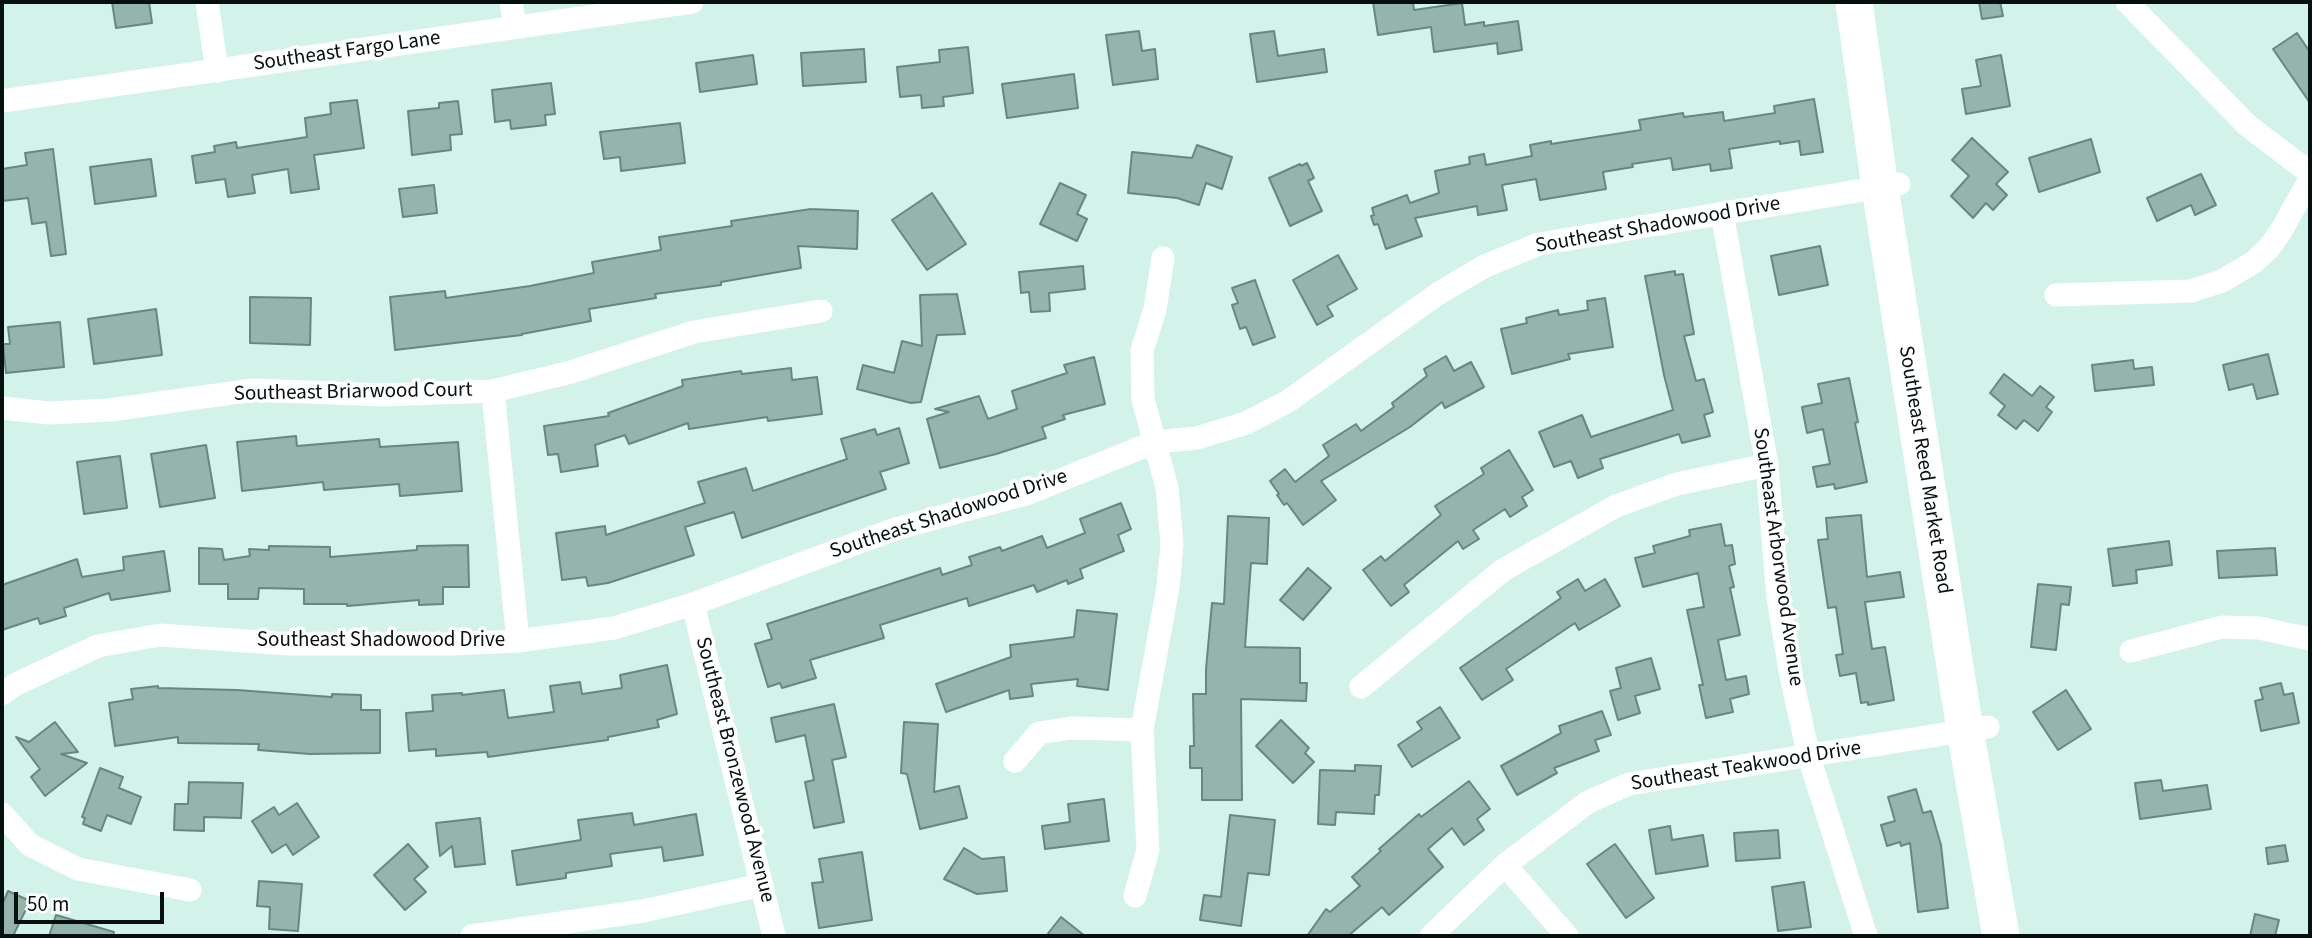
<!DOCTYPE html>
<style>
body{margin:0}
#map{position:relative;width:2312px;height:938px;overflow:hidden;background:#d3f3ea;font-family:"Source Sans 3",sans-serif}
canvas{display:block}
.frame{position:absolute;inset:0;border:4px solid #06100e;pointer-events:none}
.scale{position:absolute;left:14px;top:892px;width:150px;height:32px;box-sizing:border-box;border:4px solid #06100e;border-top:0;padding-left:9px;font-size:21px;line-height:24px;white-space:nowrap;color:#06100e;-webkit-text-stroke:5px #fff;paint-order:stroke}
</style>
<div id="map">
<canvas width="2312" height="938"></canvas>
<div class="frame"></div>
<div class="scale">50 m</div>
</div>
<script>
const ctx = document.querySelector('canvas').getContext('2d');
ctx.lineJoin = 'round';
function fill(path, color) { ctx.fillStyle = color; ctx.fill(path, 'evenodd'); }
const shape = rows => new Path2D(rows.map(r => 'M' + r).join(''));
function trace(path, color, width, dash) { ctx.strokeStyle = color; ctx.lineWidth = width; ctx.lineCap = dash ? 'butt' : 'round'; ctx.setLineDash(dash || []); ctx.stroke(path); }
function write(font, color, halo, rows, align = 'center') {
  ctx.font = font + ' "Source Sans 3",sans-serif'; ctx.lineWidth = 7; ctx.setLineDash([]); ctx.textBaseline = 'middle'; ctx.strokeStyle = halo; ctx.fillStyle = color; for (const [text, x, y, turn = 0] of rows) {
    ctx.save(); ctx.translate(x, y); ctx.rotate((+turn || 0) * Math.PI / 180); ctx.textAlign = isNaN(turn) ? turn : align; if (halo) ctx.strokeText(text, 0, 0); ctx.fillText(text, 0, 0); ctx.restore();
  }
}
const building = shape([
 [112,2,149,2,152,23,116,28,112,2],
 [1373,2,1413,2,1414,10,1462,3,1465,25,1484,22,1484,26,1518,21,1522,50,1498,54,1497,43,1434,52,1431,27,1378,35,1373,2],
 [1979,2,2000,2,2003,16,1982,19,1979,2],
 [1139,31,1142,51,1155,49,1158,79,1113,85,1106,35,1139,31],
 [1274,31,1278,56,1324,49,1327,72,1257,82,1250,34,1274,31],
 [2297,33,2310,52,2310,103,2273,49,2297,33],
 [968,47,973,93,943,97,944,106,922,108,921,95,900,97,897,67,940,62,939,50,968,47],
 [864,49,866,82,803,86,801,53,864,49],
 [753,55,757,84,700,92,696,63,753,55],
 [2001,55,2010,106,1966,114,1962,89,1981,86,1976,60,2001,55],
 [1074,74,1078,108,1007,118,1002,84,1074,74],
 [551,83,555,114,545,115,546,125,511,129,510,120,495,122,492,90,551,83],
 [1814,99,1823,152,1801,155,1799,141,1780,144,1780,141,1729,149,1732,168,1711,171,1710,164,1673,170,1671,158,1632,164,1633,167,1603,172,1606,189,1540,200,1536,179,1502,185,1507,210,1478,215,1477,206,1415,218,1422,236,1386,249,1378,224,1374,225,1371,216,1374,215,1372,208,1407,195,1410,203,1439,193,1435,171,1470,164,1469,157,1484,154,1486,165,1532,156,1530,145,1551,141,1551,144,1641,130,1639,120,1683,113,1684,117,1723,112,1724,121,1775,113,1774,106,1814,99],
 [357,100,364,148,314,155,319,189,291,193,288,169,252,175,255,193,228,197,225,179,196,183,192,156,215,152,214,146,236,142,237,148,307,137,305,118,331,114,330,103,357,100],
 [458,101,462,134,450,135,451,150,412,155,408,111,439,108,439,103,458,101],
 [680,123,685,163,621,171,620,157,604,159,600,132,680,123],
 [1972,138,2008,172,1996,184,2007,195,1993,210,1986,203,1973,218,1951,196,1969,176,1952,160,1972,138],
 [2091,139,2100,172,2039,192,2029,158,2091,139],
 [1197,145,1232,157,1222,189,1206,183,1199,205,1177,198,1128,193,1132,152,1192,158,1197,145],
 [53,149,66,254,51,256,46,222,32,224,28,198,2,201,2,169,27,165,25,153,53,149],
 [151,159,156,196,95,204,90,167,151,159],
 [1307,163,1314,178,1308,181,1322,211,1290,226,1269,178,1300,164,1301,166,1307,163],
 [2201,174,2216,205,2195,215,2191,205,2157,221,2147,198,2201,174],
 [1060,183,1086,195,1077,214,1087,219,1077,241,1040,224,1060,183],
 [434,185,437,213,403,217,399,189,434,185],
 [932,193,966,244,927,270,892,220,932,193],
 [811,209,858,211,857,249,798,246,801,268,721,282,721,285,655,294,656,298,589,309,591,321,522,334,522,335,395,350,390,297,445,291,446,298,530,286,594,273,592,262,661,250,659,237,732,226,731,221,811,209],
 [1820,246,1828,285,1779,295,1771,256,1820,246],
 [1338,255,1357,289,1327,306,1333,316,1317,325,1293,280,1338,255],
 [1083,266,1085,289,1049,293,1050,311,1031,312,1029,292,1021,293,1019,272,1083,266],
 [1675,271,1675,275,1683,274,1694,334,1684,336,1696,381,1704,379,1713,412,1704,415,1710,436,1682,443,1679,434,1600,459,1603,468,1578,478,1571,461,1554,467,1539,432,1582,415,1591,437,1673,410,1664,375,1645,276,1675,271],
 [1255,280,1275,337,1253,345,1246,327,1240,329,1232,305,1238,303,1232,288,1255,280],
 [957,294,965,334,937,335,921,402,911,403,857,389,863,365,894,373,902,341,922,346,920,295,957,294],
 [250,297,311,298,310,345,250,343,250,297],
 [1605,298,1613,347,1568,354,1570,359,1512,374,1501,329,1527,323,1526,318,1558,310,1559,315,1588,310,1587,301,1605,298],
 [156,309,162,355,94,364,88,319,156,309],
 [60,322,64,367,6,373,3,344,10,344,8,327,60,322],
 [2268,354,2278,394,2257,399,2253,384,2229,390,2223,365,2268,354],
 [1446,356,1454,371,1471,362,1484,387,1445,408,1442,402,1410,427,1321,481,1336,500,1303,525,1287,503,1284,505,1277,495,1279,494,1270,481,1285,469,1295,482,1329,456,1323,445,1356,424,1361,431,1394,407,1392,403,1427,376,1424,369,1446,356],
 [1094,357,1105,404,1063,415,1065,419,1042,427,1046,438,996,454,940,468,927,419,949,412,935,409,979,396,988,419,1017,409,1012,391,1067,373,1064,365,1094,357],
 [2133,360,2134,369,2152,367,2154,385,2095,391,2092,365,2133,360],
 [791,368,792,380,817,377,822,414,768,421,767,417,689,429,688,423,629,444,625,435,595,445,598,466,561,472,558,454,548,455,544,426,609,416,608,413,683,386,682,380,741,371,742,374,791,368],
 [2004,374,2032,396,2040,386,2054,397,2046,407,2052,412,2038,431,2024,420,2016,429,1998,415,2005,406,1990,393,2004,374],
 [1849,378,1858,422,1855,423,1867,482,1835,489,1834,484,1817,487,1813,467,1830,464,1823,429,1807,433,1802,407,1822,403,1818,384,1849,378],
 [899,428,909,463,880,472,886,489,742,538,734,512,685,527,694,555,608,583,588,586,586,577,562,580,556,533,605,526,606,535,705,503,698,482,746,468,753,491,847,459,841,439,875,429,877,435,899,428],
 [296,436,297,446,379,439,380,447,458,442,462,491,400,496,399,484,324,490,323,482,242,491,237,442,296,436],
 [206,445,215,498,160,507,151,454,206,445],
 [1509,450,1533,490,1522,497,1527,506,1510,517,1505,509,1473,530,1479,539,1463,549,1458,541,1404,585,1409,592,1391,606,1363,570,1381,556,1385,561,1441,515,1435,506,1484,474,1481,468,1509,450],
 [120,456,127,508,84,514,77,462,120,456],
 [1121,503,1131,529,1118,535,1124,551,1080,569,1083,578,1068,584,1067,580,1037,592,1034,585,969,606,967,598,880,625,884,638,810,660,816,678,782,688,780,683,768,687,755,644,772,639,767,624,940,568,942,575,972,565,969,557,1000,547,1002,551,1042,536,1047,548,1085,533,1080,519,1121,503],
 [1861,515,1867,577,1900,572,1904,597,1865,602,1872,649,1885,647,1894,700,1868,705,1868,702,1861,703,1856,673,1840,676,1836,655,1843,654,1836,607,1828,608,1818,540,1828,539,1826,518,1861,515],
 [1228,516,1269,518,1267,564,1251,563,1245,647,1300,648,1300,683,1307,683,1306,701,1241,699,1242,800,1202,800,1202,768,1190,768,1190,746,1194,746,1193,694,1206,694,1206,669,1212,603,1224,604,1228,516],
 [1721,524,1725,546,1732,545,1735,564,1729,566,1734,587,1730,588,1740,635,1718,640,1726,680,1746,676,1749,694,1730,699,1733,712,1706,718,1699,685,1703,685,1687,610,1704,607,1698,573,1643,587,1635,558,1655,553,1653,546,1690,536,1689,530,1721,524],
 [2169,541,2172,565,2136,570,2137,583,2113,586,2108,549,2169,541],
 [468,545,469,587,443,587,443,604,419,605,419,600,347,606,347,604,304,604,304,589,259,588,258,599,228,599,228,584,199,584,199,548,222,549,224,560,250,556,249,549,269,550,269,546,330,547,330,557,417,550,417,546,468,545],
 [2275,548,2277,575,2219,578,2217,551,2275,548],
 [164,551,170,591,111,600,109,593,64,608,66,616,40,624,38,618,2,630,2,585,77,559,82,577,124,570,123,557,164,551],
 [1308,568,1331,588,1303,620,1280,600,1308,568],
 [1578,579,1585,591,1605,579,1620,606,1579,630,1575,623,1506,669,1513,680,1482,700,1460,668,1561,598,1557,592,1578,579],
 [2038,584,2071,587,2069,605,2061,604,2056,650,2031,647,2038,584],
 [1077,610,1117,614,1108,690,1077,686,1078,679,1031,684,1033,696,1010,699,1009,690,946,712,936,684,1011,657,1010,645,1074,637,1077,610],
 [1651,658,1660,689,1635,696,1640,713,1618,720,1610,691,1621,688,1616,668,1651,658],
 [667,665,677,714,657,720,659,727,608,737,608,740,488,757,487,752,436,756,436,749,409,751,406,713,433,711,432,695,462,693,462,695,504,690,508,718,554,712,550,686,580,682,582,694,622,688,620,675,667,665],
 [2281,683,2284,695,2293,693,2299,723,2261,731,2255,701,2263,699,2260,688,2281,683],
 [158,686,158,688,237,690,332,697,332,694,361,695,361,710,380,710,380,753,310,754,258,750,259,744,178,743,178,737,115,746,109,703,133,699,131,689,158,686],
 [2066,690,2091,729,2058,750,2033,712,2066,690],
 [834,704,846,757,832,760,844,822,814,828,805,782,814,780,805,735,776,742,771,718,834,704],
 [1440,707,1460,738,1412,767,1398,745,1422,729,1417,722,1440,707],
 [1602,711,1611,735,1595,740,1599,751,1554,768,1557,773,1517,795,1501,766,1561,733,1559,726,1602,711],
 [1281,720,1309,748,1305,753,1314,762,1293,783,1256,746,1281,720],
 [55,722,78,752,61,754,87,763,45,796,31,777,40,769,16,737,29,742,55,722],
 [904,722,938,724,934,792,959,786,967,818,920,829,907,774,901,773,904,722],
 [1355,765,1381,766,1379,795,1375,795,1374,814,1336,812,1335,825,1318,824,1320,770,1355,771,1355,765],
 [100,768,123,777,119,788,141,797,131,824,107,815,101,831,83,824,85,818,82,817,100,768],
 [2161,780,2163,791,2207,785,2211,809,2140,819,2135,783,2161,780],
 [1469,781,1490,809,1477,819,1484,830,1464,845,1452,828,1428,849,1443,867,1389,915,1382,907,1348,936,1307,936,1326,909,1330,912,1360,886,1352,877,1381,851,1379,849,1419,814,1421,817,1469,781],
 [189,782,243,783,241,818,204,817,204,831,174,830,175,804,188,804,189,782],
 [1916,789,1923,813,1931,811,1941,845,1948,908,1918,912,1910,843,1901,846,1900,842,1887,846,1881,825,1895,821,1888,797,1916,789],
 [1104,799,1109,841,1045,849,1042,826,1070,822,1068,804,1104,799],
 [297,803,319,837,293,855,286,844,272,853,252,821,274,807,279,815,297,803],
 [632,813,634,825,696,814,703,855,664,861,662,847,610,854,612,866,566,873,566,878,517,885,512,851,581,840,578,820,632,813],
 [1230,815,1275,820,1269,875,1248,873,1241,926,1200,920,1204,895,1221,897,1230,815],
 [480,818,485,864,455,867,452,846,440,856,436,823,480,818],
 [1670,826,1672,840,1703,835,1708,866,1656,874,1649,830,1670,826],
 [1778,830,1780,858,1736,861,1734,833,1778,830],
 [408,844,428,867,414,879,426,892,405,910,374,875,408,844],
 [1615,844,1654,898,1626,918,1587,864,1615,844],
 [2285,845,2288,861,2268,864,2266,848,2285,845],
 [964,848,982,859,1004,857,1007,891,977,894,944,879,964,848],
 [862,852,872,920,819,928,812,883,823,882,819,859,862,852],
 [259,881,302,884,298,931,269,929,270,907,257,906,259,881],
 [1804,882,1811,927,1778,931,1772,887,1804,882],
 [8,891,30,901,13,936,2,936,2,905,8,891],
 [2255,914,2279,920,2275,936,2250,936,2255,914],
 [56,915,114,932,113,936,49,936,56,915],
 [1061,917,1085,936,1046,936,1061,917]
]);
const minor = shape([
 [207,2,217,71],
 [511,2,515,27],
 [2127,2,2247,125,2310,173],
 [2,101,692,2],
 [1722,213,1767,465,1778,598,1791,676,1809,757,1866,936],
 [2056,295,2191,291,2222,281,2254,262,2269,248,2281,231,2310,179],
 [493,391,518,641],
 [2,408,49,413,110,410,253,390,383,395,493,391,571,372,694,332,821,311],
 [693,604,774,936],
 [2131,651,2222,627,2259,628,2310,639],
 [1361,687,1503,570,1616,506,1677,484,1767,465],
 [2,694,16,684,98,646,160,635,288,644,452,644,518,641,614,628,693,604,895,529,1026,494,1155,442,1197,438,1246,423,1287,402,1439,293,1485,266,1539,244,1899,184],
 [1015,761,1039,733,1072,728,1142,730],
 [2,814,30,845,78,869,190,890],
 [1505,865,1567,936],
 [1135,896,1148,850,1142,730,1168,587,1172,544,1167,488,1143,399,1142,351,1155,309,1163,258],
 [472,936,643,911,762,885],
 [1431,936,1505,865,1588,802,1629,784,1988,727]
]);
const primary = shape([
 [1854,2,1880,187,1965,730,2001,936]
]);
const streetNames = [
 ["Southeast Fargo Lane",347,52,-8],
 ["Southeast Shadowood Drive",1658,226,-10],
 ["Southeast Briarwood Court",353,393,-1],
 ["Southeast Reed Market Road",1924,470,81],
 ["Southeast Shadowood Drive",949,515,-18],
 ["Southeast Arborwood Avenue",1777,557,82],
 ["Southeast Shadowood Drive",381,641],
 ["Southeast Teakwood Drive",1746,767,-9],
 ["Southeast Bronzewood Avenue",734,770,76]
];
fill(building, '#95b4ab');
trace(building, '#69867f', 2);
trace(minor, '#fff', 23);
trace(primary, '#fff', 37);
write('21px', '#06100e', '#fff', streetNames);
</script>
